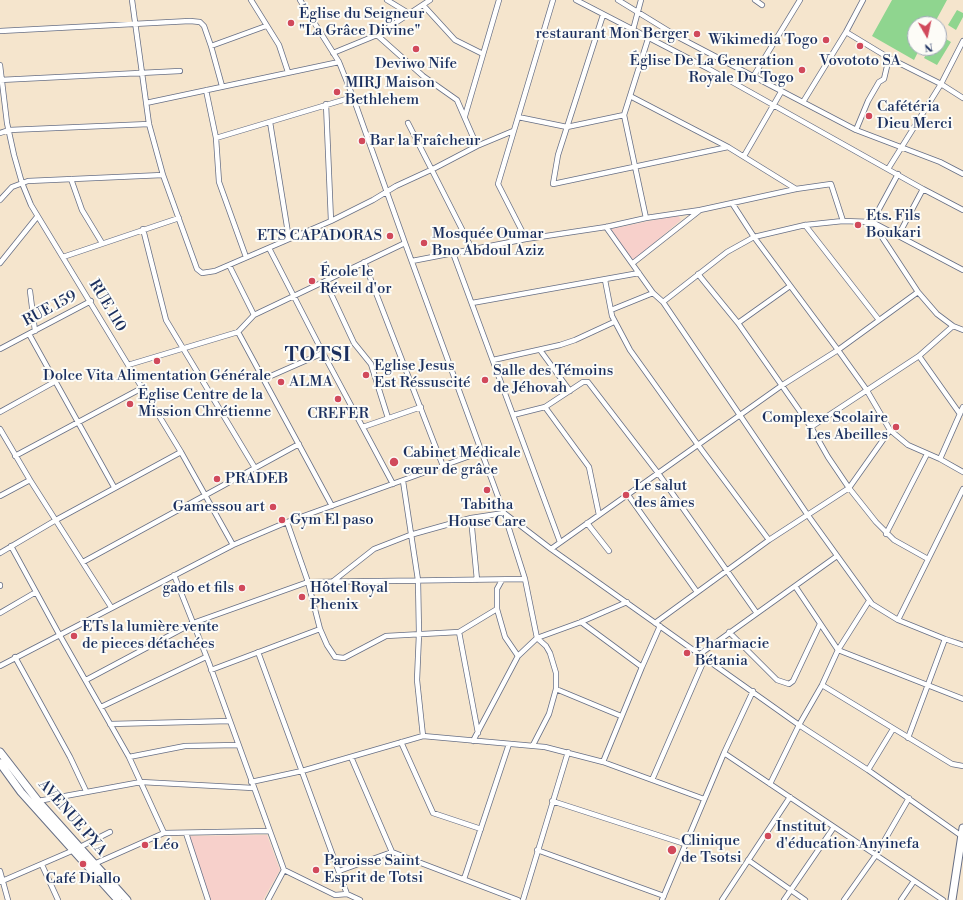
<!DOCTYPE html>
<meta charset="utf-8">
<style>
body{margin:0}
#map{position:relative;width:963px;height:900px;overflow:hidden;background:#f5e5cd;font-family:"Libre Bodoni",serif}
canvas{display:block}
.north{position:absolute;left:907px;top:16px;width:40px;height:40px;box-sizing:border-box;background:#fdfcf7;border:1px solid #a3aaba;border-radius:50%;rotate:171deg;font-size:11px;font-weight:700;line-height:16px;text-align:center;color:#1b2f5e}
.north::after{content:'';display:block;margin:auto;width:14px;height:18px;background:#d1495b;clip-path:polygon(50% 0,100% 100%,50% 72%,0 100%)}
</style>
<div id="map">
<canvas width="963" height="900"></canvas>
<div class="north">N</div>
</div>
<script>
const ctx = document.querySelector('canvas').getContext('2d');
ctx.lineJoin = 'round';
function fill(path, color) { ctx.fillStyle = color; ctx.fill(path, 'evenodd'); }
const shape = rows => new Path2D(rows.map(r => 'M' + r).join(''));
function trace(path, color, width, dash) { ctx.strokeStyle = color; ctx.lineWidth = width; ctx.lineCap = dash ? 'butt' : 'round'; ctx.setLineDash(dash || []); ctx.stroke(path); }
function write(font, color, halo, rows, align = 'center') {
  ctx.font = font + ' "Libre Bodoni",serif'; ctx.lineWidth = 4; ctx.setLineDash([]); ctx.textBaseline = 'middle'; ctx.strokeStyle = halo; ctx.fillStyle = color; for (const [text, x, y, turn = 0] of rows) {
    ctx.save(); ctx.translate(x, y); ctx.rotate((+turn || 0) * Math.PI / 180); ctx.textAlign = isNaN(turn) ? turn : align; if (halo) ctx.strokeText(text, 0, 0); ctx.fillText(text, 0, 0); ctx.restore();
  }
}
const built = shape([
 [678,215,681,220,633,261,611,229],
 [267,835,280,870,263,900,209,900,189,836]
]);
const green = shape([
 [892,0,947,0,934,24,915,24,915,48,920,48,914,60,872,36],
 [957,10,963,13,963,17,956,30,948,25],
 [939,35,951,42,937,65,924,58,930,48,939,48]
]);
const street = shape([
 [132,0,149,124,163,175,197,269,202,273,215,271,331,221,373,200,396,186,433,169,477,146,513,131],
 [251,0,279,45,288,72],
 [300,0,339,62,353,97,405,243,504,513,525,579,537,638,581,622,627,602],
 [387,0,410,14],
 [576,0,709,69,923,189],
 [618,0,680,38,856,130,940,162,963,174],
 [755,0,762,5],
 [423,5,455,40,483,54],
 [603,15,558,155,553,184,728,147],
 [633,30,641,0],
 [0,31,190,21,200,22,204,26,211,46,222,86],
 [846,32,889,58,941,84,963,98],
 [377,35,423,76,457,100,477,146],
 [211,46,266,26],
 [333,53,377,35,430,0],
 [0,65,7,123,14,155,22,183,31,205,181,452,233,545],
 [753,77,800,0],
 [0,80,180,71],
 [206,90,216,138,219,182,246,257],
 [630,96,728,147,796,189],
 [803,102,846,32,863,0],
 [146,103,339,62],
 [326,104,331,221],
 [465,116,499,0],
 [518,117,567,127,624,115],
 [270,122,289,239],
 [408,123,472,249],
 [856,130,868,101,879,82,884,79,889,58],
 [0,133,9,130,149,124],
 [216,138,353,97],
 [744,156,781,92],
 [888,169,941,84,963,41],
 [71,179,82,210,102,243],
 [0,200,12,187,28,181,163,175],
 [732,203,754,237,838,350,866,389,890,430,908,445,940,459,963,472],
 [646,218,624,115,648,39],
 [872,222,898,174],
 [805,225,879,320],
 [874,225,918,292,937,314,953,326,963,330],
 [606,227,653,293,663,302,807,514,872,604,898,620,945,639,963,645],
 [143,229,166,320,255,468],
 [898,236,923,189,963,210],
 [526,239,498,184,553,0],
 [269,248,323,353,393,484],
 [453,253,560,542],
 [63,257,179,218],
 [412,261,526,239,606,227,646,218,700,210,796,189,831,184,843,221],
 [364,262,443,466],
 [0,263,37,217],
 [633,263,699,211],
 [229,265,254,315],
 [698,274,738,323,811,427,828,457,849,488,876,522,894,540,928,559],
 [605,280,612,316,630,350,698,445,769,540],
 [325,281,354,343,371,364,388,418],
 [30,291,35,331],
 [663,302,727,252,754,237,805,225,843,221,872,222,963,270],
 [472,303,639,273],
 [611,310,653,293],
 [738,323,790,286],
 [238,332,332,506],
 [29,334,114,487],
 [0,349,91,301],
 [540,350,570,391],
 [919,356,960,414],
 [493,360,560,345,575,340,614,322],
 [128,365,238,332,254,315,405,243],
 [264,379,323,353],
 [545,407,589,467,599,515],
 [0,412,56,381],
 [513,415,545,407,583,382,588,382,658,473,756,612],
 [363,427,421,407],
 [811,427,919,356,953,326],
 [0,429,30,480,111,607],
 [15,456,142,388],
 [940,459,963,407],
 [403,481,418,580,419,634,417,680,423,736],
 [628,495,697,592],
 [0,496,30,480],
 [471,518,477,580],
 [287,522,308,582,320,629,327,645,335,657,344,658,386,636,459,632],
 [587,523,609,551],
 [886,534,927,454],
 [11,546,59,634,129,757,164,833],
 [551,549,781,386,838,350,918,292],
 [0,553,56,520,181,452],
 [83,562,299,444],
 [174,575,209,663,284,870,335,895,347,894,360,900],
 [502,580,497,589,497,609,505,637,518,656],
 [332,582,374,549,410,535,471,518,504,513,551,549,799,725,868,770,963,837],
 [0,585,0,586],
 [795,586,838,650,963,699],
 [0,613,36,592],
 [898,620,963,489],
 [581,622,642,667],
 [655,623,769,540,849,488,890,430],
 [729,632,777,680,789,684,793,681,820,624],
 [258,652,347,894],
 [700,654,837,556],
 [15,657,70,757,86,791],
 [0,666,233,545,287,522,481,452],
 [211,670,320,629],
 [86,680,193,623,308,582,525,579],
 [822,685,952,764,963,766],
 [556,689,621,716],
 [101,707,206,657],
 [110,724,230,721],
 [478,733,459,632,497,609],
 [908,738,945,639],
 [473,741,518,656,537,638,546,646,550,653,556,673,556,689,549,714,533,745],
 [401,742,433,813,481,829],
 [724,753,943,900],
 [129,757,185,746,238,745],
 [351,757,392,852],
 [603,762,642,667,660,626],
 [868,770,893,729],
 [652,780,705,658],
 [251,782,302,771,423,736,545,747,603,762,704,799],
 [770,784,799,725,822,685,838,650,869,601],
 [38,801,141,782,253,788],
 [552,801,685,844],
 [186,833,208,900],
 [537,850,664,896],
 [748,860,805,900],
 [94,864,164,833,269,831],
 [42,865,58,900],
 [0,871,8,900],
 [339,871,392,852,518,900],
 [464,879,509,744],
 [0,882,74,850,110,832],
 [268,900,284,870],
 [523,900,568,752],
 [662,900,724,753,753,691],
 [722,900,790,797],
 [784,900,834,827],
 [844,900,876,855,909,798],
 [901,900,914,881]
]);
const secondary = shape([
 [0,752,38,801,127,900],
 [0,763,21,792,118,900],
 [952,900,963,828]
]);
const markers = [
 [291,23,4,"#d1495b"],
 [697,34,4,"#d1495b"],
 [826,40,4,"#d1495b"],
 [860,46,4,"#d1495b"],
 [416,49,4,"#d1495b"],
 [802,70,4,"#d1495b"],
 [337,92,4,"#d1495b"],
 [869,116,4,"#d1495b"],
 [362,141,4,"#d1495b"],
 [858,225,4,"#d1495b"],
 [390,236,4,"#d1495b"],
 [424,243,4,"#d1495b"],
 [312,281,4,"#d1495b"],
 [157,361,4,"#d1495b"],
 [366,375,4,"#d1495b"],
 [485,380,4,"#d1495b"],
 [281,382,4,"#d1495b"],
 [338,399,4,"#d1495b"],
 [130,404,4,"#d1495b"],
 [896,427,4,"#d1495b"],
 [394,462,5,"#d1495b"],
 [217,479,4,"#d1495b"],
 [487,490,4,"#d1495b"],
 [626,495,4,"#d1495b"],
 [273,507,4,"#d1495b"],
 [282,520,4,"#d1495b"],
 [242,588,4,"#d1495b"],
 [302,597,4,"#d1495b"],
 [74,636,4,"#d1495b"],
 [687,653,4,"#d1495b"],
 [768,836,4,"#d1495b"],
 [145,845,4,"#d1495b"],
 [672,850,5,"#d1495b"],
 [83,864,4,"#d1495b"],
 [316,870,4,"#d1495b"]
];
const poiNames = [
 ["Église du Seigneur",299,14],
 ["\"La Grâce Divine\"",299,31],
 ["restaurant Mon Berger",689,34,"right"],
 ["Wikimedia Togo",818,40,"right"],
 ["Église De La Generation",794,61,"right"],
 ["Royale Du Togo",794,78,"right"],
 ["Vovototo SA",860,61,"center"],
 ["Deviwo Nife",416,64,"center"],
 ["MIRJ Maison",345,83],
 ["Bethlehem",345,100],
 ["Cafétéria",877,107],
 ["Dieu Merci",877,124],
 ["Bar la Fraîcheur",370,141],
 ["Ets. Fils",866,216],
 ["Boukari",866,233],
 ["Mosquée Oumar",432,234],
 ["Bno Abdoul Aziz",432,251],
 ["ETS CAPADORAS",382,236,"right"],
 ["École le",320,272],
 ["Réveil d'or",320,289],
 ["Eglise Jesus",374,366],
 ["Est Réssuscité",374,383],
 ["Salle des Témoins",493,371],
 ["de Jéhovah",493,388],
 ["Dolce Vita Alimentation Générale",157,376,"center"],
 ["ALMA",289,382],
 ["Église Centre de la",138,395],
 ["Mission Chrétienne",138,412],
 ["CREFER",338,414,"center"],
 ["Complexe Scolaire",888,418,"right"],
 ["Les Abeilles",888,435,"right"],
 ["Cabinet Médicale",403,453],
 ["cœur de grâce",403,470],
 ["PRADEB",225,479],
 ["Le salut",634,486],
 ["des âmes",634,503],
 ["Tabitha",487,505,"center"],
 ["House Care",487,522,"center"],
 ["Gamessou art",265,507,"right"],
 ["Gym El paso",290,520],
 ["gado et fils",234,588,"right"],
 ["Hôtel Royal",310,588],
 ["Phenix",310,605],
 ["ETs la lumière vente",82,627],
 ["de pieces détachées",82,644],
 ["Pharmacie",695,644],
 ["Bétania",695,661],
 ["Institut",776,827],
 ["d'éducation Anyinefa",776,844],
 ["Clinique",681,841],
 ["de Tsotsi",681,858],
 ["Léo",153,845],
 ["Paroisse Saint",324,861],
 ["Esprit de Totsi",324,878],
 ["Café Diallo",83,879,"center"]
];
const streetNames = [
 ["RUE 110",107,306,59],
 ["RUE 159",50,309,-28],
 ["AVENUE PYA",72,818,49]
];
const districtNames = [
 ["TOTSI",318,356]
];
fill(built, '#f7d0cb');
fill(green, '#8fd58f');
trace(street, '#676f85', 6);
trace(secondary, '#676f85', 9);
trace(street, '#fff', 4.5);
trace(secondary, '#fff', 7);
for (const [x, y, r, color] of markers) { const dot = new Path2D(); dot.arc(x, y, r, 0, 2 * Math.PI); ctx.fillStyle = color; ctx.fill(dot); trace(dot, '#fdfcf7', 1.5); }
write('15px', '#1b2f5e', '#fdfcf7', poiNames, 'left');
write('15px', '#1b2f5e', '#fdfcf7', streetNames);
ctx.letterSpacing = '1px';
write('bold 19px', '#1b2f5e', '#fdfcf7', districtNames);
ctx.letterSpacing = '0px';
</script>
